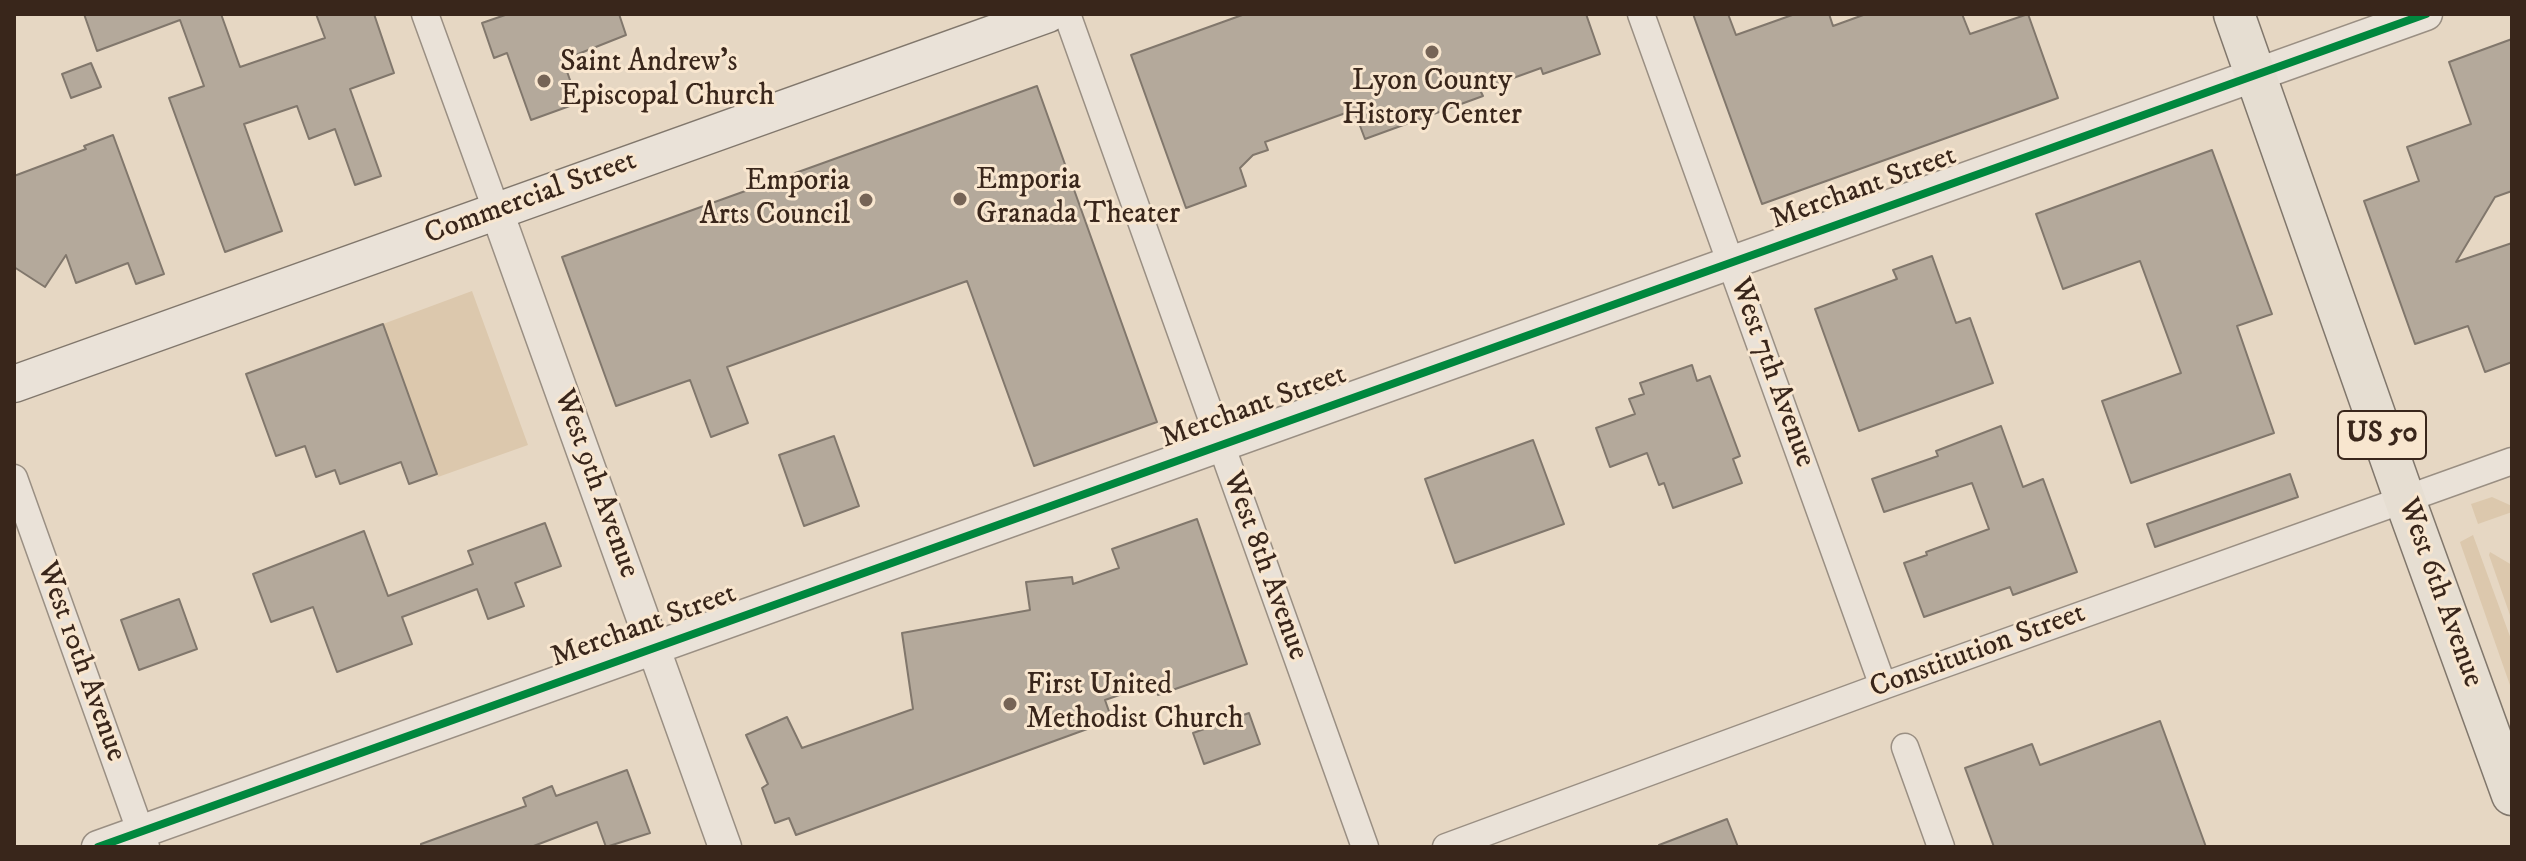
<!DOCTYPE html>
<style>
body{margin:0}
#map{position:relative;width:2526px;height:861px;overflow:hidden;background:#e6d7c3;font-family:"IM FELL DW Pica",serif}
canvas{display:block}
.frame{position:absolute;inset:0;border:16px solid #39261b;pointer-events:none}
</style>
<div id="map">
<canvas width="2526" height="861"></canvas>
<div class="frame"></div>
</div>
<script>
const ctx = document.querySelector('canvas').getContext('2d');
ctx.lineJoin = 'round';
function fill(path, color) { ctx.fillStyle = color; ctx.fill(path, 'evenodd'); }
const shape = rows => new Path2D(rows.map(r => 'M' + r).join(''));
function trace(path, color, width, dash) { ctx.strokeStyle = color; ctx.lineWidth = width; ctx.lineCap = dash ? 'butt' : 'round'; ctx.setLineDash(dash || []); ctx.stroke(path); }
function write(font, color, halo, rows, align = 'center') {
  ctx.font = font + ' "IM FELL DW Pica",serif'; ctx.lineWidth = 6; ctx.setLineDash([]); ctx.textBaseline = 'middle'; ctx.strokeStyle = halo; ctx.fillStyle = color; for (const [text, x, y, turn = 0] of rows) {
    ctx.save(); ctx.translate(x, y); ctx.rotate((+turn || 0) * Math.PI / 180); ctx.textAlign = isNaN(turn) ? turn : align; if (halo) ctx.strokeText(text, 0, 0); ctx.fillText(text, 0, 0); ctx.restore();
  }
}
const green = shape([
 [472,291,528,445,438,477,383,324],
 [2492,497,2512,506,2512,512,2478,524,2471,504],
 [2473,535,2512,642,2512,691,2462,548,2460,542],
 [2490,552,2512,565,2512,621,2489,555]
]);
const building = shape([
 [84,14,221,14,240,67,325,38,316,14,374,14,394,73,350,89,381,176,355,185,335,129,309,139,297,106,244,124,282,231,225,252,169,98,204,86,180,20,97,51,84,14],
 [508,14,619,14,626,35,563,60,578,103,531,120,507,53,494,58,482,23,508,14],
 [1245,14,1586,14,1600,54,1543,74,1541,68,1480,90,1483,96,1365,139,1354,110,1265,142,1268,150,1253,155,1240,168,1246,186,1186,208,1131,55,1245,14],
 [1693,14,1728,14,1736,35,1795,14,1829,14,1833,26,1866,14,1962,14,1970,34,2028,14,2058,98,1762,204,1693,14],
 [2512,39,2512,191,2495,197,2456,262,2512,243,2512,362,2485,372,2468,326,2415,344,2364,201,2419,181,2407,147,2471,124,2449,62,2512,39],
 [91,63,101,87,71,98,62,74,91,63],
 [1037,86,1157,422,1034,466,967,281,727,367,748,423,711,437,690,380,616,406,562,257,1037,86],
 [113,135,164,274,136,284,128,263,76,283,66,255,45,287,14,267,14,176,86,149,84,146,113,135],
 [2212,150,2272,314,2237,326,2274,433,2131,483,2102,401,2181,373,2140,261,2063,289,2036,214,2212,150],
 [1932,256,1956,323,1970,318,1993,383,1859,431,1815,309,1897,279,1893,270,1932,256],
 [383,324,437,474,409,484,401,462,340,484,335,470,316,477,305,446,276,456,246,374,383,324],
 [1692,365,1697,381,1710,376,1740,456,1733,459,1742,483,1673,508,1664,483,1659,485,1647,453,1610,467,1596,428,1635,414,1629,399,1644,394,1640,383,1692,365],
 [2001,426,2023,487,2043,479,2077,572,2013,595,2010,587,1924,617,1904,563,1927,555,1926,552,1989,529,1972,483,1884,512,1872,479,1938,456,1936,451,2001,426],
 [834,436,859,506,804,526,779,455,834,436],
 [1533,440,1564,524,1455,563,1425,479,1533,440],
 [2290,474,2298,497,2155,547,2147,524,2290,474],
 [1197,519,1247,664,1158,695,1154,683,1105,700,1112,720,796,835,789,818,775,823,762,788,768,784,746,735,787,717,802,748,913,709,902,633,1030,610,1026,582,1072,577,1073,584,1119,568,1112,549,1197,519],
 [545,523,561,566,515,583,524,606,488,619,477,589,402,617,412,644,337,672,313,607,271,622,253,574,364,531,388,596,473,564,468,551,545,523],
 [179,599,197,649,139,670,121,620,179,599],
 [1249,713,1260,744,1204,764,1193,733,1249,713],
 [2160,721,2206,847,1994,847,1965,768,2032,744,2040,765,2160,721],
 [627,770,650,833,606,847,597,822,531,847,421,847,421,844,526,806,523,798,552,786,556,796,627,770],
 [1727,819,1738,847,1659,847,1659,845,1727,819]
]);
const minor = shape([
 [425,14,497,212],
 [1067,14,1365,847],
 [1641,14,1883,686],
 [14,478,146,847],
 [1905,747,1941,847],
 [1446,847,1883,686,2512,461]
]);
const tertiary = shape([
 [497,212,725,847],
 [98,847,2426,14]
]);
const secondary = shape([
 [14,384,1048,14]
]);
const primary = shape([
 [2234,14,2405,500,2512,795]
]);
const cycleway = shape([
 [98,847,2426,14]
]);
const markers = [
 [1432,52,8,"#766456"],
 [544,81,8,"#766456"],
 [960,199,8,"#766456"],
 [866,200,8,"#766456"],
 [1010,704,8,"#766456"]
];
const shields = [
 [2382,435,88]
];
const shieldNames = [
 ["US 50",2382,435]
];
const poiNames = [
 ["Saint Andrew's",560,64],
 ["Episcopal Church",560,98],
 ["Lyon County",1432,83,"center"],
 ["History Center",1432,117,"center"],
 ["Emporia",976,182],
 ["Granada Theater",976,216],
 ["Emporia",850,183,"right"],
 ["Arts Council",850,217,"right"],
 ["First United",1026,687],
 ["Methodist Church",1026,721]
];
const streetNames = [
 ["Merchant Street",1864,189,-20],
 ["Commercial Street",531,199,-20],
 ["West 7th Avenue",1771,373,70],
 ["Merchant Street",1254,408,-20],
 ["West 9th Avenue",595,484,70],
 ["West 8th Avenue",1264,566,70],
 ["West 6th Avenue",2439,593,70],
 ["Merchant Street",644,627,-20],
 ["Constitution Street",1978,652,-20],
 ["West 10th Avenue",80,662,70]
];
fill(green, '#dcc8ad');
fill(building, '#b4a99b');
trace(building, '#81776c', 2);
trace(minor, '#9a8f83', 29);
trace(tertiary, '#9a8f83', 35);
trace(secondary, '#81776c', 39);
trace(primary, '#81776c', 43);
trace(minor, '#eae2d8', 26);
trace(tertiary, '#eae2d8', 32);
trace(secondary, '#eae2d8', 36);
trace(primary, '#e6ded2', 40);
trace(cycleway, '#00873e', 8);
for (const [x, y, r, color] of markers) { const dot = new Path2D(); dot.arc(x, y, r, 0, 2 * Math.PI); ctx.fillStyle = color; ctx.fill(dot); trace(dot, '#f8e6cf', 3); }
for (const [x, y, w] of shields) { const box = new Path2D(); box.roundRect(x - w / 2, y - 24, w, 48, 6); ctx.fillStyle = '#f8e6cf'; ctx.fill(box); trace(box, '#39261b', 2); }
write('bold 28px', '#39261b', null, shieldNames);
write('30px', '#39261b', '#f8e6cf', poiNames, 'left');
write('30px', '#39261b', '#f8e6cf', streetNames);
</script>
